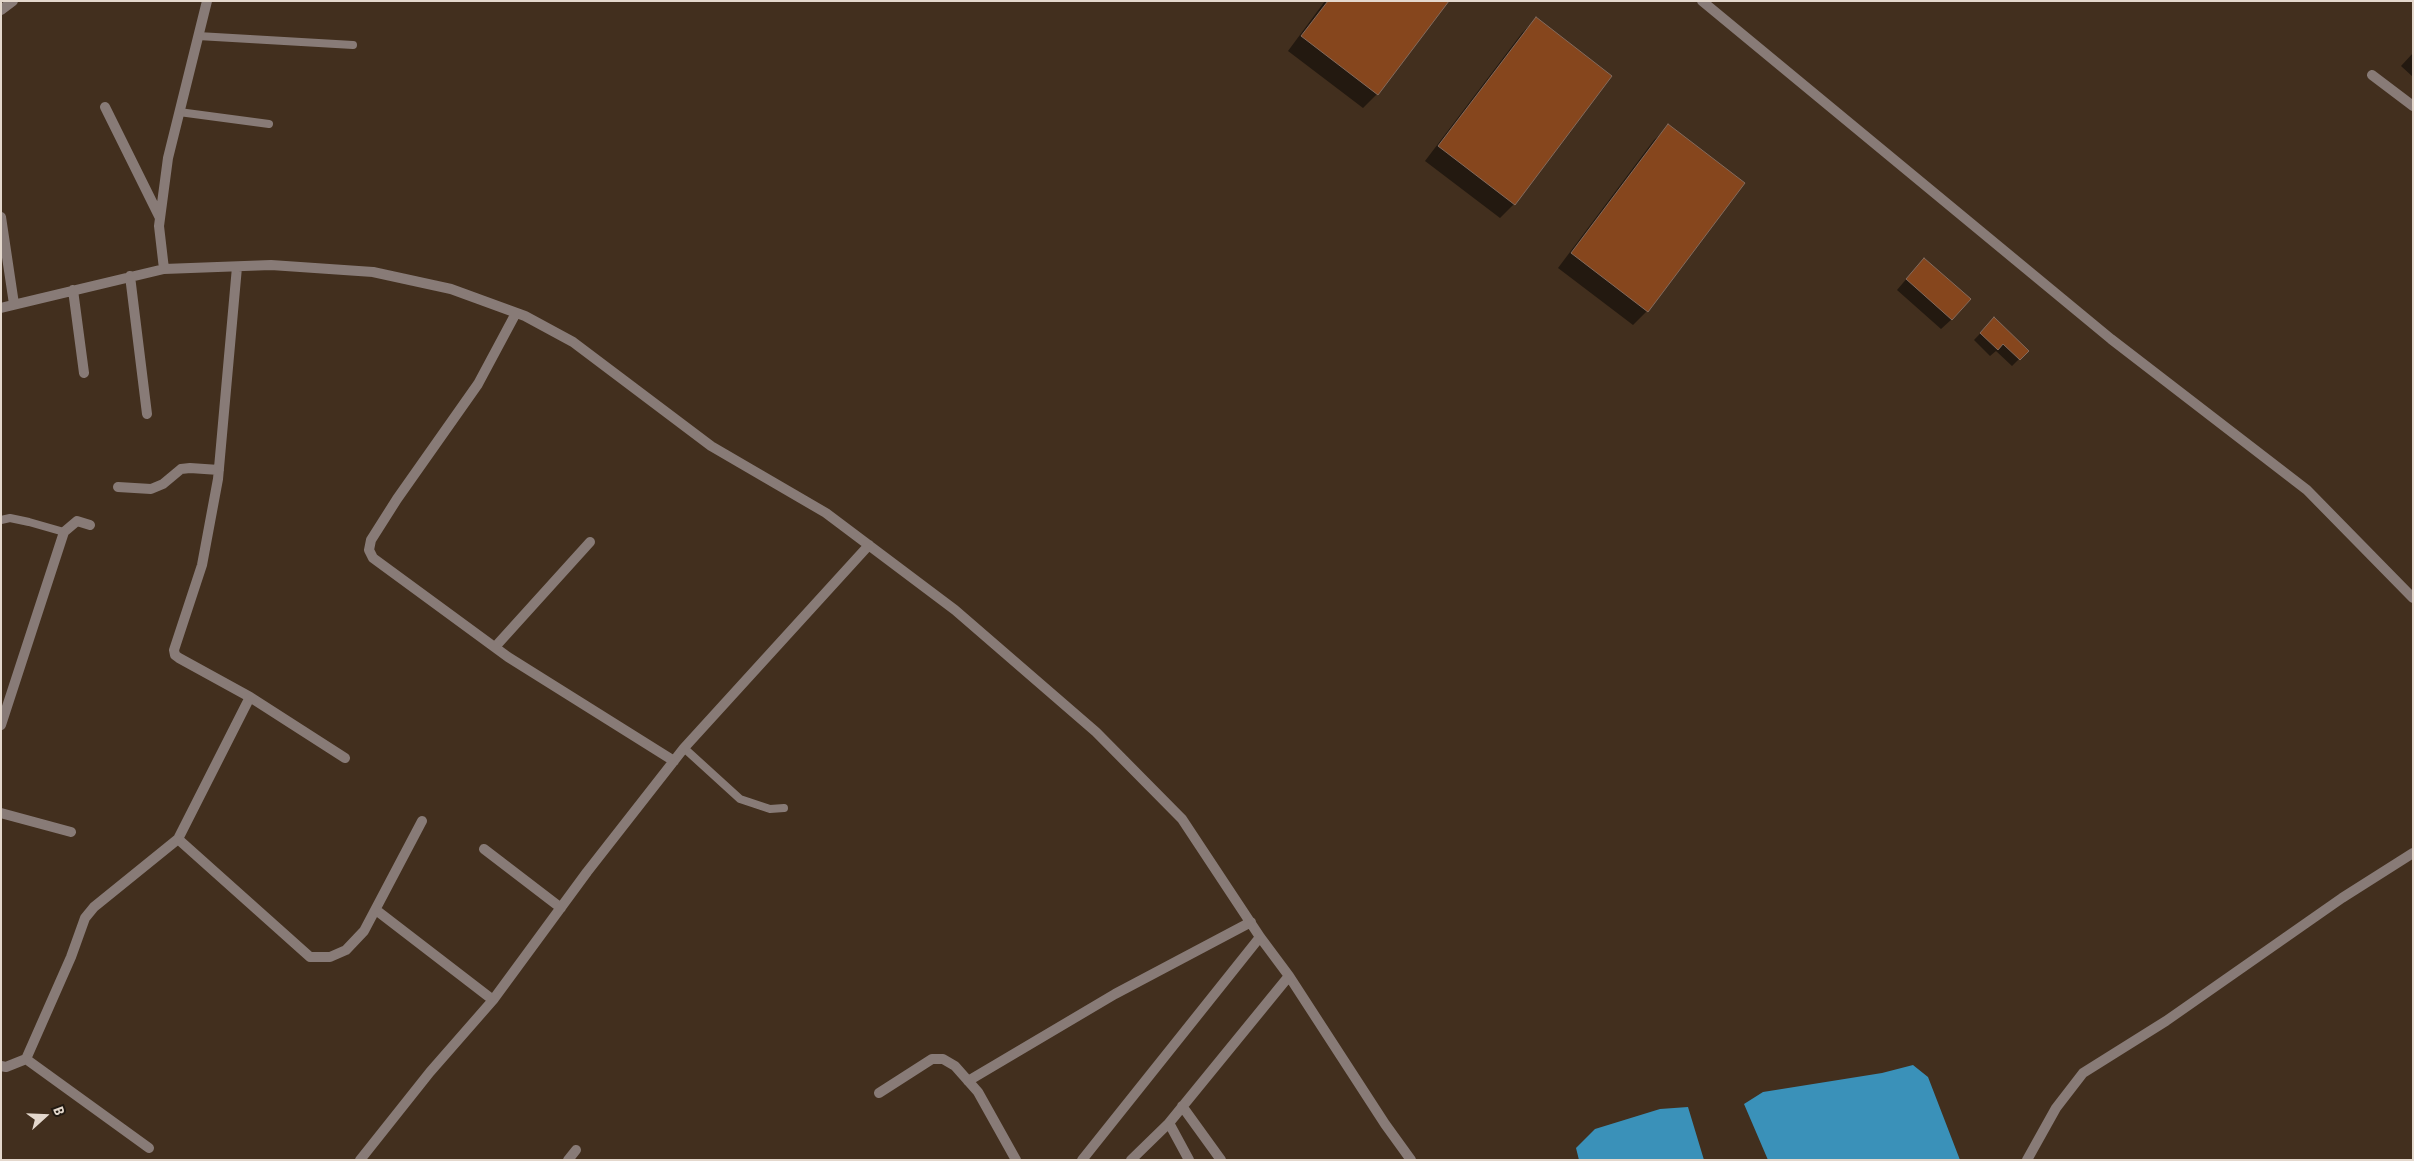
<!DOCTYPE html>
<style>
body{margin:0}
#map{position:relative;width:2414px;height:1161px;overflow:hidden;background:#422f1e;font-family:"Roboto Condensed",sans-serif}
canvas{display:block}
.frame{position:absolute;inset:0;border:2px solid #e4d8cd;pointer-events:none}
.north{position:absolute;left:20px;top:1091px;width:50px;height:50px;-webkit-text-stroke:4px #221a12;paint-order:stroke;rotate:70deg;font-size:14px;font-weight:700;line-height:20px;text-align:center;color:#e4d8cd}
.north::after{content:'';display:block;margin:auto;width:18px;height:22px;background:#e4d8cd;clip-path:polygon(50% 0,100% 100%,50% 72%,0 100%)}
</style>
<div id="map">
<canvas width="2414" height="1161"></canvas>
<div class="frame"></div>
<div class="north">B</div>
</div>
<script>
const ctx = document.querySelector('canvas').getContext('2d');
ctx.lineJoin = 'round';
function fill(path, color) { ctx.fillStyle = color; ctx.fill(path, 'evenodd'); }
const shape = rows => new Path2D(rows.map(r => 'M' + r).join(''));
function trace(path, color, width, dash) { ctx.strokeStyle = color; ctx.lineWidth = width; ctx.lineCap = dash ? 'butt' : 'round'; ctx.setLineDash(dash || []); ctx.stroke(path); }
const water = shape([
 [1913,1065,1928,1077,1960,1160,1768,1160,1744,1104,1763,1092,1882,1073],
 [1688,1107,1704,1160,1579,1160,1576,1148,1595,1129,1660,1109]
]);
const shadow = shape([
 [1325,1,1447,1,1377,94,1363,108,1288,51],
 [1536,19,1514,204,1500,218,1425,161,1522,33],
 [2413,53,2413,77,2401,66],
 [1669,126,1647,311,1633,325,1558,268,1654,140],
 [1914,270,1952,319,1941,329,1897,290],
 [1994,319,2027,351,2012,366,1996,351,1990,356,1974,340]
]);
const building = shape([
 [1328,1,1449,1,1378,95,1301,36,1328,1],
 [1536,17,1612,76,1515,205,1438,146,1536,17],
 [1668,124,1745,183,1648,312,1571,253,1668,124],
 [1924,258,1971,299,1952,320,1906,279,1924,258],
 [1994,317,2029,351,2020,360,2003,344,1998,350,1980,333,1994,317]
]);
const service = shape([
 [198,36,353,45],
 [179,112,269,124],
 [1,520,10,518,29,522,64,532],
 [684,748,740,799,770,809,784,808]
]);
const minor = shape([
 [1702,1,2111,339,2307,490,2413,598],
 [1,10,13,1],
 [2372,75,2413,106],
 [105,107,160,218],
 [1,217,14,304],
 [237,267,218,479,202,565,174,650,175,655,179,658,250,697,345,758],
 [164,269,159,226,168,158,207,1],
 [130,276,147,414],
 [73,290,84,373],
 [1,308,164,269,271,265,373,272,451,289,525,316,573,342,711,446,826,513,955,610,1096,732,1182,819,1260,937,1289,976,1385,1124,1411,1160],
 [516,313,478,384,397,499,371,540,369,550,373,558,508,657,674,761],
 [118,487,151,489,163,484,181,469,190,468,219,470],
 [495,647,590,542],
 [1,725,64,532,77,521,90,525],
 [1,813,71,832],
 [178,839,310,957,330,957,346,950,364,931,422,821],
 [484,849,561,908],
 [376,910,493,1000],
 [26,1059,149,1148],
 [1,1066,6,1067,26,1059,71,957,85,918,94,907,178,839,250,697],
 [968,1081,1115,994,1251,922],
 [879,1093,932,1059,943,1059,955,1066,978,1092,1016,1160],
 [1182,1106,1221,1160],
 [360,1160,430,1072,493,1000,587,872,684,748,869,545],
 [568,1160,576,1150],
 [1082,1160,1260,937],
 [1131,1160,1169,1123],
 [1189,1160,1169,1123,1289,976],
 [2027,1160,2056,1108,2083,1073,2166,1021,2342,898,2413,853]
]);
fill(water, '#3a91b9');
fill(shadow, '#0007');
fill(building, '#86461d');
trace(building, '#846a5c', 1);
trace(service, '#887b77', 8);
trace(minor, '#887b77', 10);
</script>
